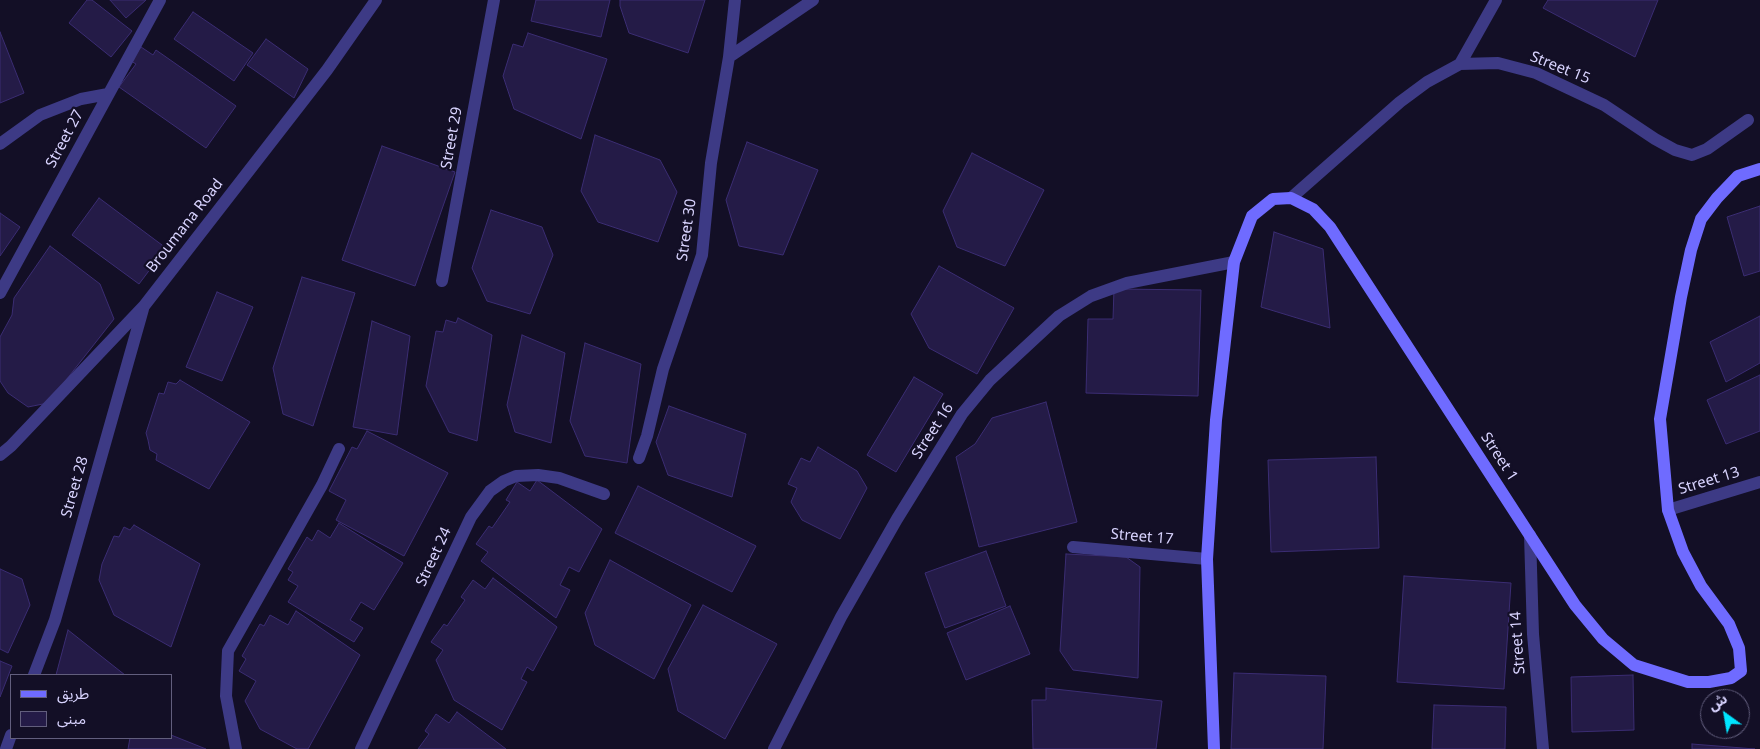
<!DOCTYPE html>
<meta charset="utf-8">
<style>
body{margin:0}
#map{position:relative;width:1760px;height:749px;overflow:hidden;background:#130f26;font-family:"Noto Sans","Noto Sans Arabic",sans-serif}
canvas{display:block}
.legend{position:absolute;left:10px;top:674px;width:162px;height:65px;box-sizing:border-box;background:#130f26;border:1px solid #625e7d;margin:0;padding:6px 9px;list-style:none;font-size:15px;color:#d9d4ff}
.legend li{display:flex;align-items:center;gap:10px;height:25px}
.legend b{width:25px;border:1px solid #625e7d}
.north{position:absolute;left:1700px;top:689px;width:50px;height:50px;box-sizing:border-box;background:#130f26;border:1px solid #625e7d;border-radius:50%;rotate:328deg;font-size:14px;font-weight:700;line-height:20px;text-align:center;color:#d9d4ff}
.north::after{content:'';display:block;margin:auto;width:18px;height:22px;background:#00e5ff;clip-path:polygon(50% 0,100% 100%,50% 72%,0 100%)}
</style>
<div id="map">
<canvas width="1760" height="749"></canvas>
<ul class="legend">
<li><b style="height:6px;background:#6f6bff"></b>طريق</li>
<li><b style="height:14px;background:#241b47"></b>مبنى</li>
</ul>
<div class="north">ش</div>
</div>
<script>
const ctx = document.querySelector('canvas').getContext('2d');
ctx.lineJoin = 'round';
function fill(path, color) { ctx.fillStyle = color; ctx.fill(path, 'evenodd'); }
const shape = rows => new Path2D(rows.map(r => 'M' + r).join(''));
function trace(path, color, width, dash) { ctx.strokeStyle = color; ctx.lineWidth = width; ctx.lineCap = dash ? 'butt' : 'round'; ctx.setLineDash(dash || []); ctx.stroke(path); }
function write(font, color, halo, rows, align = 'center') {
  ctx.font = font + ' "Noto Sans",sans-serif'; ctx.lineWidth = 4.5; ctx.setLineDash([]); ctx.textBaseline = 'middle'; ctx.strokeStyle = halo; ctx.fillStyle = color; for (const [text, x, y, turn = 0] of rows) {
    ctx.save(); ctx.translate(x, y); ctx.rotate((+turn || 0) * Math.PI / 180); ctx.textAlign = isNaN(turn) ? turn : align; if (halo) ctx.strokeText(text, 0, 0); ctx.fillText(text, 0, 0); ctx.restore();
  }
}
const building = shape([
 [87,0,92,0,132,31,111,57,69,23,87,0],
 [110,0,146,0,126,18,110,0],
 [536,0,610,0,601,37,531,21,536,0],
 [620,0,705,0,688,53,629,33,620,6,620,0],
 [1548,0,1658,0,1635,57,1543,8,1548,0],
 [193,12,253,53,234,81,174,39,193,12],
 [0,32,24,93,0,103,0,32],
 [528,33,607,59,581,139,514,109,503,76,513,44,523,47,528,33],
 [266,39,308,69,294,98,247,65,266,39],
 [141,47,153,55,156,50,236,106,206,148,119,87,136,64,131,61,141,47],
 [595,135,660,160,677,192,658,242,598,222,581,191,595,135],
 [747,142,818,170,783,255,739,246,726,200,747,142],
 [382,146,455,172,415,286,342,260,382,146],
 [972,153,1044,190,1005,266,957,247,943,211,972,153],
 [99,198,166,248,139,284,72,235,99,198],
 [1760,206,1760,271,1744,276,1727,217,1760,206],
 [491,210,542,227,553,255,530,314,487,301,472,268,491,210],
 [0,213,20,227,0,256,0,213],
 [1274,232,1323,249,1330,328,1261,307,1274,232],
 [50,246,100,284,114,319,48,403,28,407,8,393,0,381,0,337,12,315,14,298,50,246],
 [939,266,1014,308,977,374,929,348,911,314,939,266],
 [302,277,355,293,313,426,283,414,273,368,302,277],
 [1114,289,1201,290,1198,396,1086,393,1088,319,1113,319,1114,289],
 [217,292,253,307,222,381,186,367,217,292],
 [1760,316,1760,363,1726,382,1710,342,1760,316],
 [458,318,492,335,477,441,449,432,426,386,436,331,443,332,446,320,456,323,458,318],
 [372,321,410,336,397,435,353,427,372,321],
 [522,335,565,353,551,443,515,432,507,405,522,335],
 [585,343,641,364,627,463,585,456,570,421,585,343],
 [1760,375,1760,431,1726,444,1707,400,1760,375],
 [914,377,943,394,896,472,867,455,914,377],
 [180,380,250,422,209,489,156,460,157,454,150,450,148,440,146,433,159,393,164,394,168,382,176,384,180,380],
 [1046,402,1077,522,979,547,956,457,975,444,992,418,1046,402],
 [669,406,746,434,732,497,668,475,656,442,669,406],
 [367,431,448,473,404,556,336,520,346,500,329,491,352,447,357,449,367,431],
 [818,447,857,471,867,488,840,539,802,520,791,502,797,488,788,484,801,458,810,462,818,447],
 [1376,457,1379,548,1271,552,1268,460,1376,457],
 [537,480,602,529,579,572,569,567,560,585,570,590,556,618,481,561,488,552,476,544,489,526,492,528,510,502,506,500,517,482,530,491,537,480],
 [638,486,756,546,732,592,615,533,638,486],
 [339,523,403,563,374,610,361,602,350,620,363,628,354,642,288,602,298,586,288,580,293,572,288,569,307,537,312,541,318,530,330,538,339,523],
 [134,525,200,564,171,647,114,615,99,580,102,564,114,536,119,537,124,527,130,530,134,525],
 [986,551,1006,606,945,628,925,573,986,551],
 [1066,554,1126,557,1140,567,1138,678,1073,670,1060,651,1066,554],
 [610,560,691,605,654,679,595,645,585,613,610,560],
 [0,569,22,579,30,605,8,653,0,649,0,569],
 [1404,576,1511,583,1504,689,1397,682,1404,576],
 [493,578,557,627,533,671,527,667,521,679,527,682,502,730,454,700,436,660,443,650,431,642,444,624,447,626,465,600,461,597,473,580,485,589,493,578],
 [703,605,777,644,725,739,678,711,668,669,703,605],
 [1010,606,1030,654,966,680,947,633,1010,606],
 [296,611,360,655,308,749,297,749,260,729,245,701,256,681,239,671,246,659,242,656,260,624,264,626,270,615,288,625,296,611],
 [68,630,125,675,56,675,68,630],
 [0,661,12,666,0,697,0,661],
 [1234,673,1326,676,1323,749,1231,749,1234,673],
 [1633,675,1634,730,1572,732,1571,677,1633,675],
 [1046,688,1162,701,1156,749,1033,749,1032,700,1046,700,1046,688],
 [1434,705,1506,707,1505,749,1432,749,1434,705],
 [457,712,506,749,418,749,429,734,425,731,436,714,449,723,457,712],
 [171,735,206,749,128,749,130,738,171,738,171,735],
 [1692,744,1755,749,1692,749,1692,744]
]);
const street = shape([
 [729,57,813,0],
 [1460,64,1496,0],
 [0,144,40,115,81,99,108,94],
 [1291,198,1400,102,1427,82,1460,64,1498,63,1536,73,1604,105,1655,139,1675,150,1692,155,1707,149,1748,120],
 [442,281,494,0],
 [0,293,160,0],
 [0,455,11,446,144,306,327,70,376,0],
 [639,458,647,436,663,369,702,255,711,163,729,57,735,0],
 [1668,510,1760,482],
 [1530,535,1533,634,1543,749],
 [1073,547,1207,559],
 [34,675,55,620,143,309],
 [6,749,11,735],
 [236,749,226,696,228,651,322,485,339,449],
 [361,749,471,517,490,491,504,481,516,476,538,475,559,478,604,494],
 [774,749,841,617,897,519,962,414,990,380,1059,316,1091,296,1127,283,1234,262]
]);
const secondary = shape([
 [1214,749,1207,559,1216,420,1234,262,1252,216,1273,199,1291,198,1313,209,1330,227,1575,605,1603,639,1634,665,1688,682,1709,682,1731,678,1741,671,1739,648,1729,624,1701,586,1683,552,1668,510,1660,419,1681,297,1691,250,1701,219,1717,198,1738,176,1760,169]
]);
const streetNames = [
 ["Street 15",1560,68,22],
 ["Street 29",452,138,-80],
 ["Street 27",65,139,-62],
 ["Broumana Road",185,226,-52],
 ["Street 30",687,230,-82],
 ["Street 16",933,431,-57],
 ["Street 1",1499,457,57],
 ["Street 13",1709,481,-17],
 ["Street 28",75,487,-74],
 ["Street 17",1142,537,5],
 ["Street 24",434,557,-65],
 ["Street 14",1518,643,-94]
];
fill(building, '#241b47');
trace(building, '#3b2d73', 1);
trace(street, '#3d3a85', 12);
trace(secondary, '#6f6bff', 12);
write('15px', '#d9d4ff', '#130f26', streetNames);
</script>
